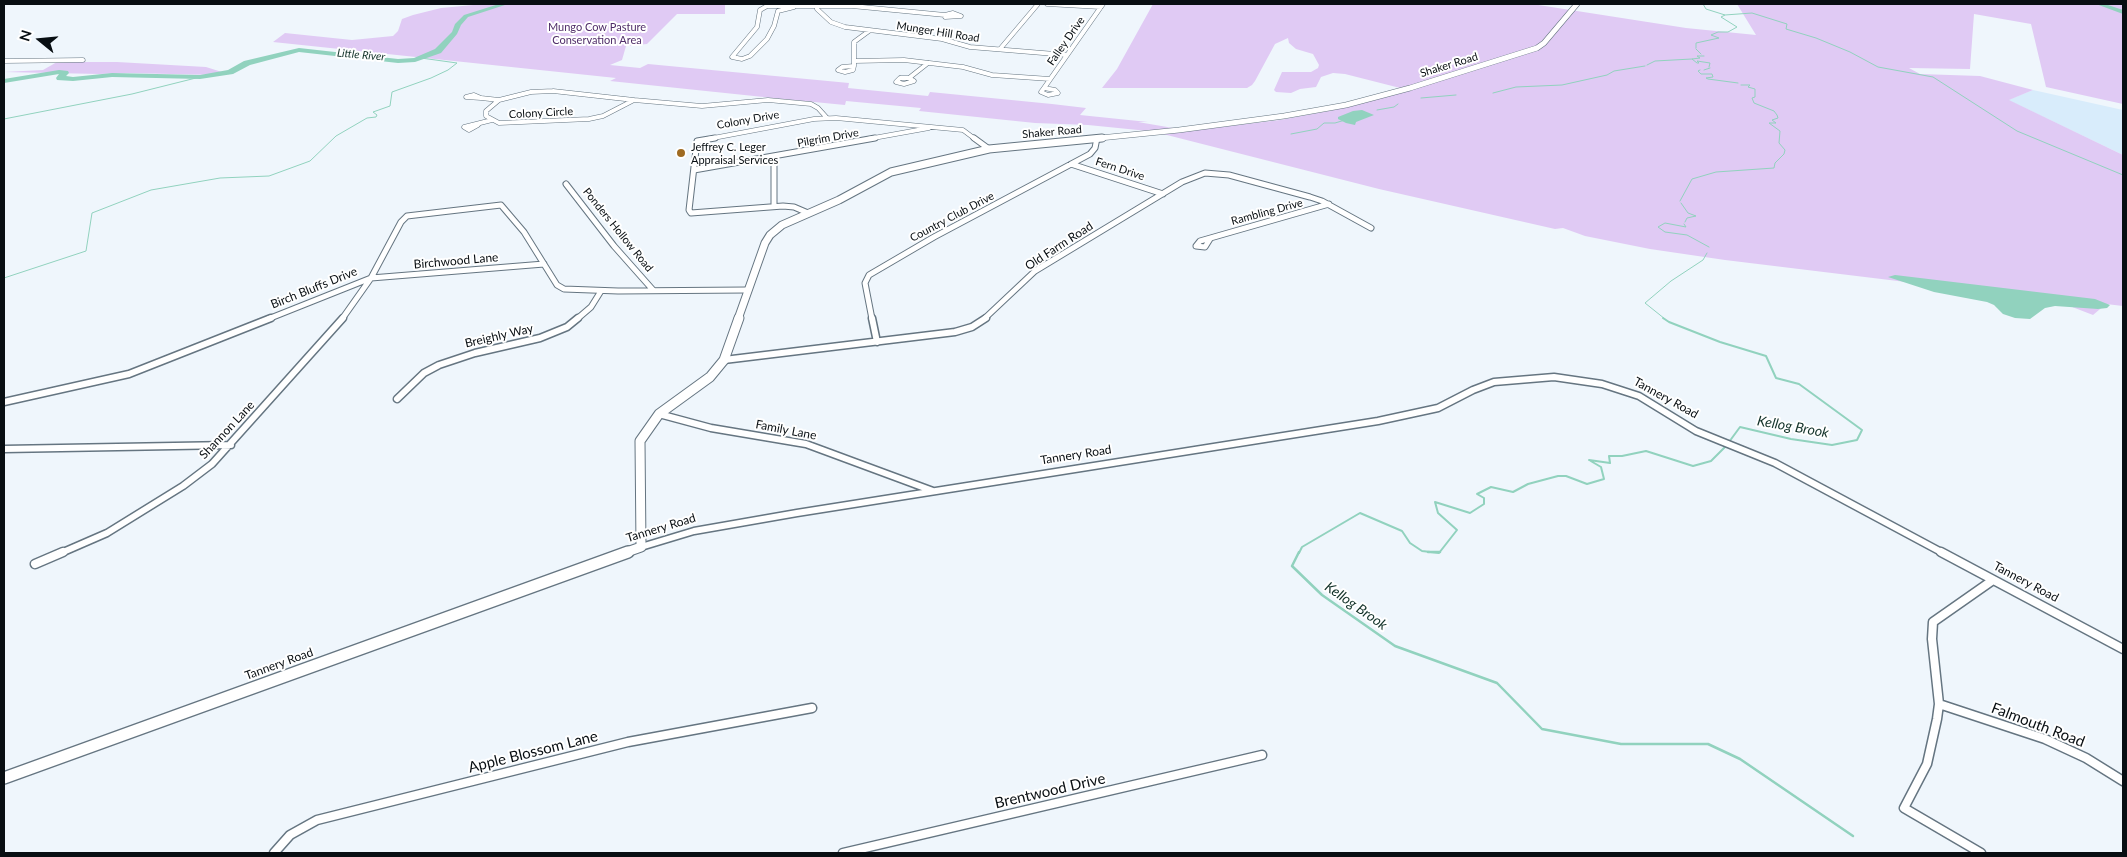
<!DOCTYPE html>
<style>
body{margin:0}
#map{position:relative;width:2127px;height:857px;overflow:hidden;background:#eff6fc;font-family:Lato,sans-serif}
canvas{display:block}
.frame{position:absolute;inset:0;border:5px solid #080e12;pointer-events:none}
.north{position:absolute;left:15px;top:15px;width:50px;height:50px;-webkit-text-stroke:4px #fff;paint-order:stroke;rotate:287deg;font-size:14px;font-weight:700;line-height:20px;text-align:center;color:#080e12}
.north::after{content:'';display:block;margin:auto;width:18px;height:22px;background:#080e12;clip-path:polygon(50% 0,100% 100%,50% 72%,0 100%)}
</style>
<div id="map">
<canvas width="2127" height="857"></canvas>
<div class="frame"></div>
<div class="north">N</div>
</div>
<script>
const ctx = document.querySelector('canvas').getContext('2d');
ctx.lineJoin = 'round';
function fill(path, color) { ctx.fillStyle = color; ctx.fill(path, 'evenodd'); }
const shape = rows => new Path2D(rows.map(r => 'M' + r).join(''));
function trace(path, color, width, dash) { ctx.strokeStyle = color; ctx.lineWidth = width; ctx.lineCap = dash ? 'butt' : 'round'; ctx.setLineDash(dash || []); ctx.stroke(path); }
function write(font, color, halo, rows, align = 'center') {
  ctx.font = font + ' Lato,sans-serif'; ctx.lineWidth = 4; ctx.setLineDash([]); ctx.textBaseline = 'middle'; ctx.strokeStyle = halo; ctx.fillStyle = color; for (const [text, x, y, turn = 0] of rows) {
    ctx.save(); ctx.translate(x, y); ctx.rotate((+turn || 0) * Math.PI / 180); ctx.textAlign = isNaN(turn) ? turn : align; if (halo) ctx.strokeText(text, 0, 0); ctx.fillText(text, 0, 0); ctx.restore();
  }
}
const built = shape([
 [2033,90,2123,110,2123,155,2008,100]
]);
const green = shape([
 [484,4,725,4,725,14,677,14,647,44,626,46,622,60,610,65,640,68,648,64,849,83,848,88,928,96,930,92,1052,104,1086,108,1080,115,1148,122,1138,122,1173,128,1148,131,1088,125,1035,123,919,111,921,108,846,101,845,105,773,98,610,81,616,78,273,42,285,33,352,40,393,36,398,31,402,19,413,15,441,8],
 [1153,4,1532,4,1686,28,1756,35,1737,4,2123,4,2123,104,2046,87,2031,24,1974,14,1970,69,1909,68,1920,74,1980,76,2033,90,2009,100,2123,155,2123,306,2106,304,2093,315,2054,300,1725,260,1650,249,1585,236,1563,228,1555,229,1379,189,1163,134,1280,120,1334,110,1408,90,1345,74,1333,73,1321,77,1316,87,1300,89,1291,93,1276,92,1274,90,1282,72,1311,72,1318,68,1319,65,1313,54,1296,49,1289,43,1288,38,1275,44,1255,81,1252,85,1247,88,1102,88,1117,69],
 [57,62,117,62,206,67,225,73,214,75,127,73,99,74,4,72,43,70]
]);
const water = shape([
 [1362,110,1374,115,1356,122,1355,125,1346,123,1338,119,1338,117,1353,111],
 [1895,275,2095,299,2110,305,2107,308,2098,309,2055,306,2045,308,2030,319,2015,318,2003,314,1994,305,1987,302,1934,292,1888,277]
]);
const streamFar2 = shape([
 [1725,15,1752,13,1787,24,1786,29,1816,38,1850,52,1878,67,1933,77,2017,131,2123,175],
 [1696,48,1696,43,1719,38,1711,35,1718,32,1728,32,1737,27,1721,17,1725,15,1706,9,1703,4],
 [1696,49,1701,54],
 [1704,56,1697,56,1700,58,1692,59,1697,63,1699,63,1697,61,1710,63,1709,67],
 [1647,65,1655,61,1692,59],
 [1700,70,1698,71,1701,74,1712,74,1713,77,1706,78,1708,79,1738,83],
 [1704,70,1710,68],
 [1493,93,1516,87,1562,85,1607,75,1614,71,1645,66],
 [1421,98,1456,95],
 [1377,110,1394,107,1398,104],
 [4,119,132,94,200,77],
 [1291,134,1317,129,1324,123,1335,123,1345,120],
 [1680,201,1692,179,1716,172,1774,168,1775,163,1784,154,1785,150,1779,143,1780,131,1769,123,1776,123,1772,120,1778,118,1777,115,1774,111,1754,103,1752,98,1755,97,1755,89,1748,87,1750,85,1741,85],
 [1681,203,1688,213,1696,216,1687,218,1685,222],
 [1684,224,1686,227,1665,223,1658,227,1665,232,1687,235,1709,247],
 [4,278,86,251,92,213,151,190,220,178,269,176,310,161,336,136,367,118,376,117,377,115,373,112,390,106,392,92,431,78,448,70,457,63,421,58],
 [1665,319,1645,303,1671,281,1703,260,1707,253]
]);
const streamFar1 = shape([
 [1663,318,1669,322,1720,342,1766,356,1776,378,1799,384,1862,430,1857,440,1832,445,1791,439,1740,427,1729,442],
 [1299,553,1302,547,1360,513,1402,531,1410,543,1422,551,1439,553,1457,530,1438,513,1435,502,1470,513,1484,504,1484,498,1477,494,1491,487,1513,492,1528,484,1558,476,1566,476,1587,484,1604,479,1601,467,1589,460,1610,463,1609,456,1622,456,1646,451,1693,466,1711,461,1726,446]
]);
const stream = shape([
 [1299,552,1292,566,1322,595,1395,646,1497,683,1542,729,1621,744,1708,744,1740,759,1853,836],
 [1428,552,1440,552]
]);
const river = shape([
 [499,4,508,4,468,17,461,25,457,34,441,53,415,62,398,63,299,52,250,65,233,74,200,79,112,77,73,81,57,80,56,78,59,74,4,83,4,79,59,70,68,71,69,73,66,76,73,77,112,73,200,75,228,70,244,61,299,48,398,59,414,58,435,49,452,32,455,24,464,15,499,4],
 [2096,4,2105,4,2123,10,2123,14,2096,4]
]);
const streetFar3 = shape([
 [1047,4,1101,7],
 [817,5,817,9,831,22,845,27,942,39,970,47,1067,55],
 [794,7,778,11,774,26,767,39,750,56,742,59,732,57,757,27,760,10,767,6,852,6,945,15],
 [953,13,961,16,945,17,945,15,953,13],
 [1000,49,1038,4],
 [4,61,83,60],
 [854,61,904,60,963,67,992,75,1050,79],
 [854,66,853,70,845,72,838,70,842,67,854,66],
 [854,66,854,42,869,31],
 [900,78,909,78,914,81,904,84,896,82,900,78],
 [909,78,928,63],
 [1044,88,1055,90,1058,93,1048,95,1041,92,1044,88],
 [1044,88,1103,4],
 [553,91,634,100,603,116,589,119,499,123,486,116,486,111,499,100,531,92,553,91],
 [474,95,481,98,466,97,474,95],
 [481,98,499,100],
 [634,100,702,106,768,100,811,104,818,108,827,118],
 [478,125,469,130,464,127,492,120],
 [708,139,814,119,836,118,963,130,975,139],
 [868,139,929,128]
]);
const streetFar2 = shape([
 [715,138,697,141,689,210,691,213,783,206,794,207,808,213],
 [974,138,989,149],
 [774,156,774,206],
 [1071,164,1163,194],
 [694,170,875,138],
 [566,184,614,246,653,290],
 [1210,239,1205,247,1196,246,1200,241,1329,204],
 [268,319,371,278,401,222,407,216,501,205,524,232,557,285,564,289,618,291,747,290],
 [342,319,371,278,544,264],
 [577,319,591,307,601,291],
 [872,319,865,283,869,275,934,237,1090,154,1095,148,1097,138],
 [984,319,1035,271,1182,182,1205,173,1229,175,1310,197,1322,201,1371,228]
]);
const streetFar1 = shape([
 [872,318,877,342],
 [724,360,955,332,972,327,986,318],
 [397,399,424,373,439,365,475,353,540,338,567,327,578,318],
 [4,402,129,374,271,318],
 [659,414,711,428,806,444,933,491],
 [4,449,231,445],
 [641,547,694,531,797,513,1378,421,1438,408,1473,390,1494,382,1554,377,1602,384,1639,396,1696,431,1775,463,1943,553],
 [61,553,107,533,183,486,212,464,343,318]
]);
const street = shape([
 [1941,552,2123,649],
 [35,564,63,552],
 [1939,704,2045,739,2086,758,2123,781],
 [274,853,290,835,317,820,628,742,812,708],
 [843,853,1262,755],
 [1981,853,1904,808,1927,764,1937,719,1939,704,1932,639,1933,622,1993,580]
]);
const secondaryFar3 = shape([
 [1090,139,1179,130,1284,116,1346,105,1410,88,1537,48,1544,43,1577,4]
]);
const secondaryFar2 = shape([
 [738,319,765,243,770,235,782,225,839,200,891,172,989,149,1102,138]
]);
const secondaryFar1 = shape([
 [624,553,641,547,640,441,659,414,710,377,724,360,739,318]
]);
const secondary = shape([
 [4,778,628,552]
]);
const markers = [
 [681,153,5,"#9f6b22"]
];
const farParknames = [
 ["Mungo Cow Pasture",597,27],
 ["Conservation Area",597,40]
];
const farStreetnames = [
 ["Munger Hill Road",938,32,9],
 ["Falley Drive",1066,41,-55],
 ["Shaker Road",1449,65,-17],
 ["Colony Circle",541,113,-3],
 ["Colony Drive",748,120,-10],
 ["Shaker Road",1052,132,-5],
 ["Pilgrim Drive",828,138,-10],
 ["Fern Drive",1120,169,18],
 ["Rambling Drive",1267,212,-15],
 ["Country Club Drive",952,217,-28],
 ["Ponders Hollow Road",618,230,51]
];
const farWaternames = [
 ["Little River",361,55,5]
];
const farPoinames = [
 ["Jeffrey C. Leger",691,147],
 ["Appraisal Services",691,160]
];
const streetNames = [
 ["Old Farm Road",1059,246,-33],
 ["Birchwood Lane",456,261,-5],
 ["Birch Bluffs Drive",314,288,-22],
 ["Breighly Way",499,336,-13],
 ["Tannery Road",1666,398,29],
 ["Shannon Lane",227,430,-47],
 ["Family Lane",786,430,11],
 ["Tannery Road",1076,455,-9],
 ["Tannery Road",661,528,-17],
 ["Tannery Road",2026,582,28],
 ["Tannery Road",279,664,-20]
];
const waterNames = [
 ["Kellog Brook",1793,427,10],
 ["Kellog Brook",1356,606,35]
];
const nearStreetnames = [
 ["Falmouth Road",2038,725,21],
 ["Apple Blossom Lane",533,752,-14],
 ["Brentwood Drive",1050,791,-13]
];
fill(built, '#d8ecfb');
fill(green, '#e0caf4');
fill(water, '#91d2be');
trace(streamFar2, '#91d2be', 1);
trace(streamFar1, '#91d2be', 2);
trace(stream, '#91d2be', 2.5);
fill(river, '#91d2be');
trace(streetFar3, '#657581', 5);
trace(streetFar2, '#657581', 7);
trace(streetFar1, '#657581', 9);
trace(street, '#657581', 11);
trace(secondaryFar3, '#657581', 6);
trace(secondaryFar2, '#657581', 9);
trace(secondaryFar1, '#657581', 11);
trace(secondary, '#657581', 14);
trace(streetFar3, '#fff', 4);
trace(streetFar2, '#fff', 5);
trace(streetFar1, '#fff', 6);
trace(street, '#fff', 8);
trace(secondaryFar3, '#fff', 5);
trace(secondaryFar2, '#fff', 7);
trace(secondaryFar1, '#fff', 9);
trace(secondary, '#fff', 11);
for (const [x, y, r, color] of markers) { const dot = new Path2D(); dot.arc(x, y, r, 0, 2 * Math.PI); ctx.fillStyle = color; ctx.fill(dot); trace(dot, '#fff', 2); }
write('11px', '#4f2d68', '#fff', farParknames);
write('11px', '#080e12', '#fff', farStreetnames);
write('italic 11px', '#113128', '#fff', farWaternames);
write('11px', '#080e12', '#fff', farPoinames, 'left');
write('12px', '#080e12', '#fff', streetNames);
write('italic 14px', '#113128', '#fff', waterNames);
write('15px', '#080e12', '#fff', nearStreetnames);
</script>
